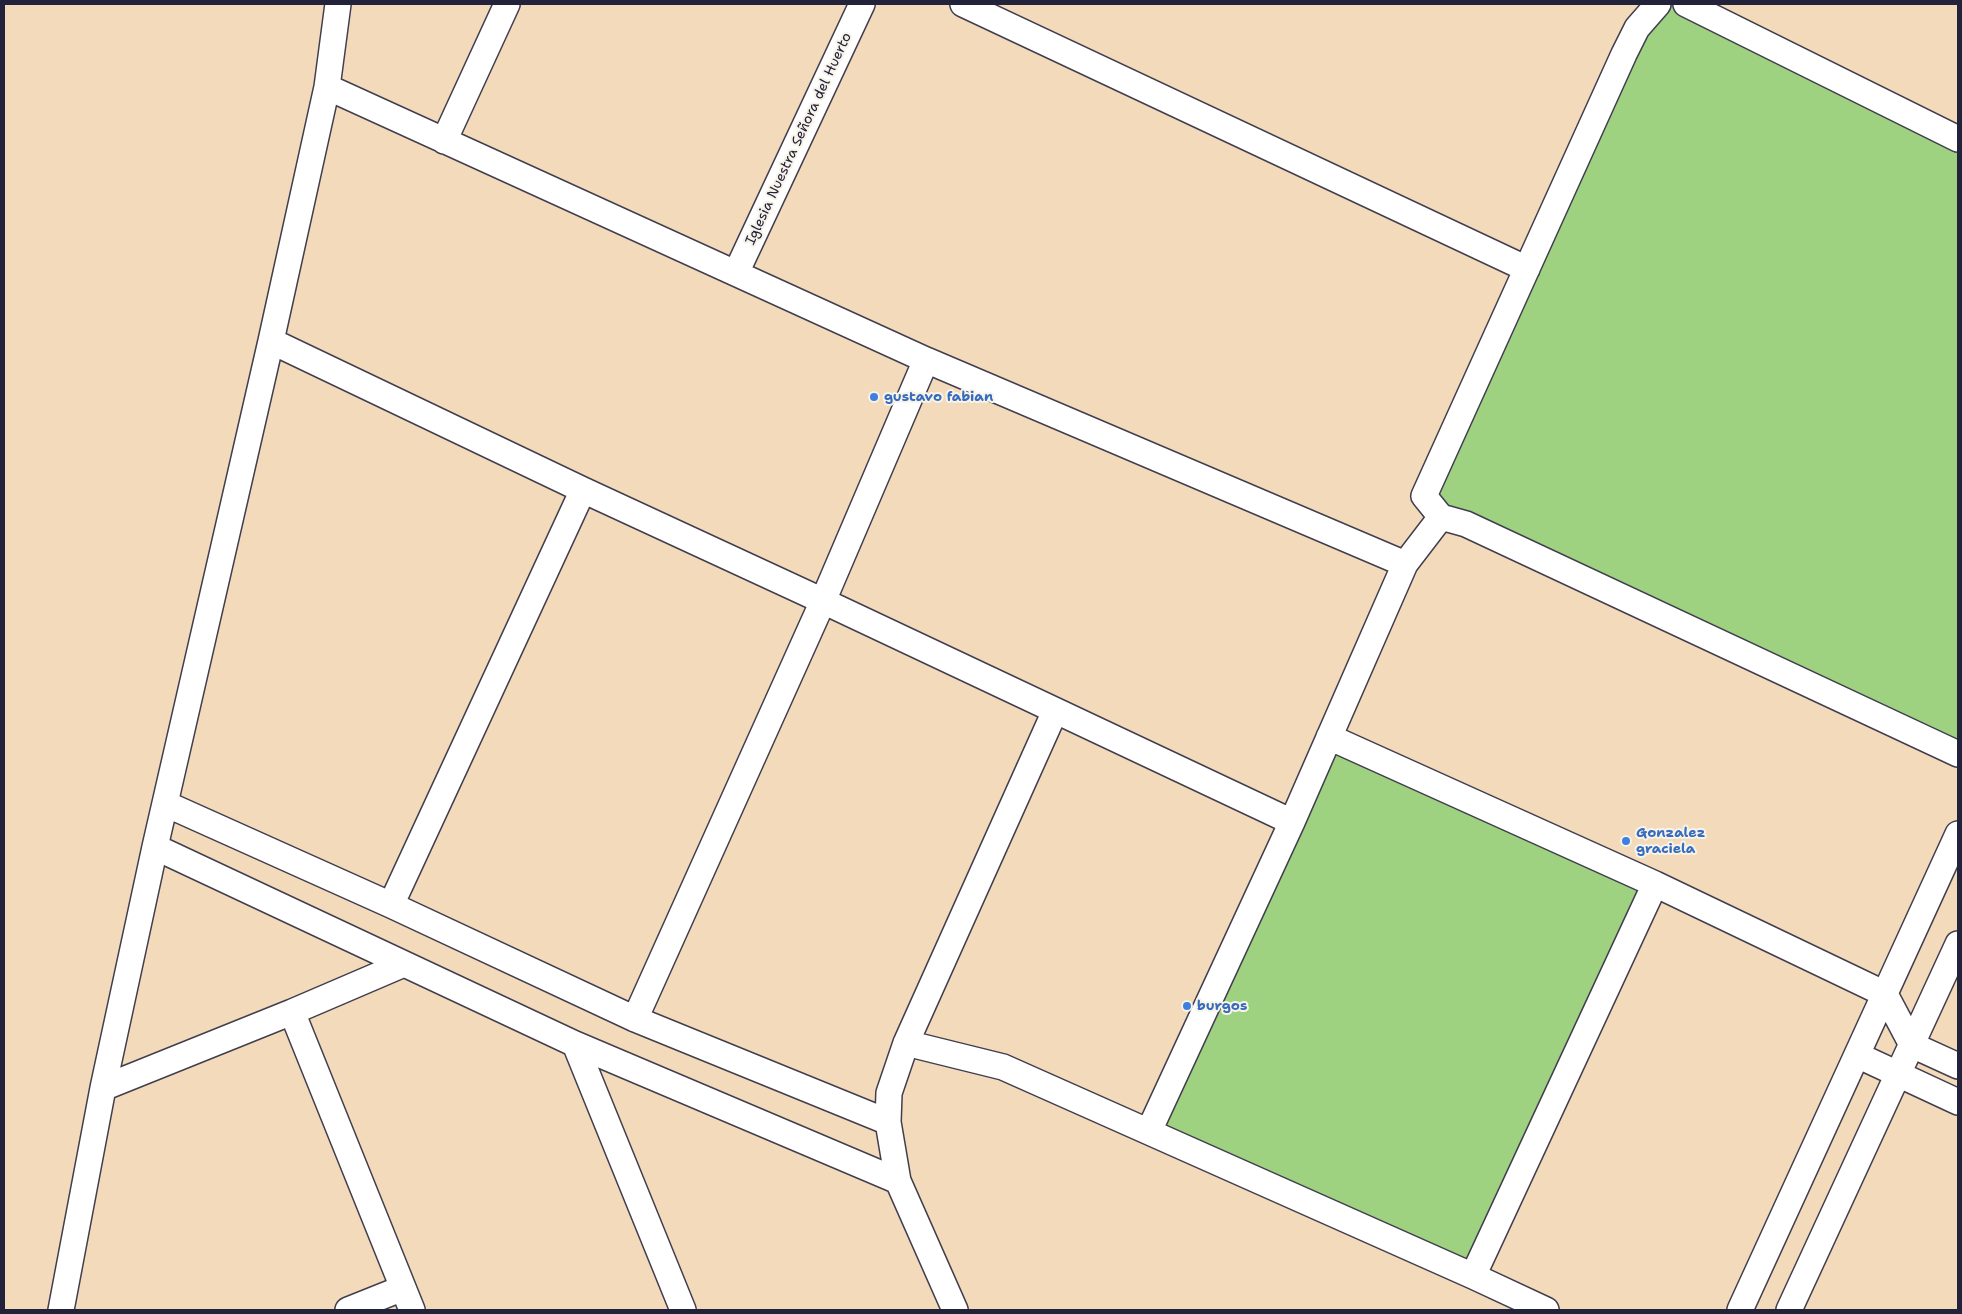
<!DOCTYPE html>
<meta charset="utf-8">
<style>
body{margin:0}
#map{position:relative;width:1962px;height:1314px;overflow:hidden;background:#f3dabb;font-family:"Shantell Sans",sans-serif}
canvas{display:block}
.frame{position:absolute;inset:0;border:5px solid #22223b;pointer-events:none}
</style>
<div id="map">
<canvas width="1962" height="1314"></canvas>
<div class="frame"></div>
</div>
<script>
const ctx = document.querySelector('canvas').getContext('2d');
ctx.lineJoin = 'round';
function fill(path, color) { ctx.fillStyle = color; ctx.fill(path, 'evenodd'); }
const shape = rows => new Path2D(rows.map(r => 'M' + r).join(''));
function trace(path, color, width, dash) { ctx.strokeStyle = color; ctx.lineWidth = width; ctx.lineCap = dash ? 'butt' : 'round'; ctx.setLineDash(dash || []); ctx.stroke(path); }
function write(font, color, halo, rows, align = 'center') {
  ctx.font = font + ' "Shantell Sans",sans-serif'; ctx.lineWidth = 4; ctx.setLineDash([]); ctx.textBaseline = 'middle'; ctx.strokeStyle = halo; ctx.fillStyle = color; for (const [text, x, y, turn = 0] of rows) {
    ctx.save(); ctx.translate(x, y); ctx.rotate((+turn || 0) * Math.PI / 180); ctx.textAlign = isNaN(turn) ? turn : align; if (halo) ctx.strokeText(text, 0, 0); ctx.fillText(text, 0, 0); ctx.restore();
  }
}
const green = shape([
 [1659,4,1685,4,1958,142,1958,751,1425,495],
 [1330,738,1654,884,1473,1275,1153,1131]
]);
const street = shape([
 [963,4,1527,269],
 [1658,4,1637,28,1624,54,1424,496,1441,517,1466,524,1958,754],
 [1686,4,1958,139],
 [327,87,926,360,1405,564],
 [444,141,507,4],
 [736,273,862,4],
 [271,341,583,490,823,601,1292,822],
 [1329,737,1655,884,1885,994,1912,1045,1958,1066],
 [166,804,391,905,635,1019,888,1122],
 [155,847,575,1044,898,1181],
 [391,905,583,490],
 [292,1012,412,1310],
 [635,1019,823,601,926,360],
 [906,1043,1003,1067,1473,1276,1546,1310],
 [575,1044,683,1310],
 [1857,1055,1958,1102],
 [103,1088,292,1012,404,964],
 [1149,1131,1292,822,1405,564,1441,517],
 [1473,1276,1655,884],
 [61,1310,103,1088,155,847,271,341,327,87,338,4],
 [348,1310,403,1288],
 [955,1310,898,1181,888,1122,889,1093,906,1043,1055,711],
 [1740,1310,1958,834],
 [1789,1310,1958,944]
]);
const markers = [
 [874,397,5,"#3f7fe0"],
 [1626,841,5,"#3f7fe0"],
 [1187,1006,5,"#3f7fe0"]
];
const streetNames = [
 ["Iglesia Nuestra Señora del Huerto",799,139,-65]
];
const shopNames = [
 ["gustavo fabian",884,397],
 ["Gonzalez",1636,833],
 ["graciela",1636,849],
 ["burgos",1197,1006]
];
fill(green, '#9ed180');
trace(street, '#413e4e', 28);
trace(street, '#fff', 25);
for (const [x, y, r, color] of markers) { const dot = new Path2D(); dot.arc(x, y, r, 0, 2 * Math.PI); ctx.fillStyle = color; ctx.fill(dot); trace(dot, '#f7f3e8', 2); }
write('14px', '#22223b', '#f7f3e8', streetNames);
write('bold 14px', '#366cbe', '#f7f3e8', shopNames, 'left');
</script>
